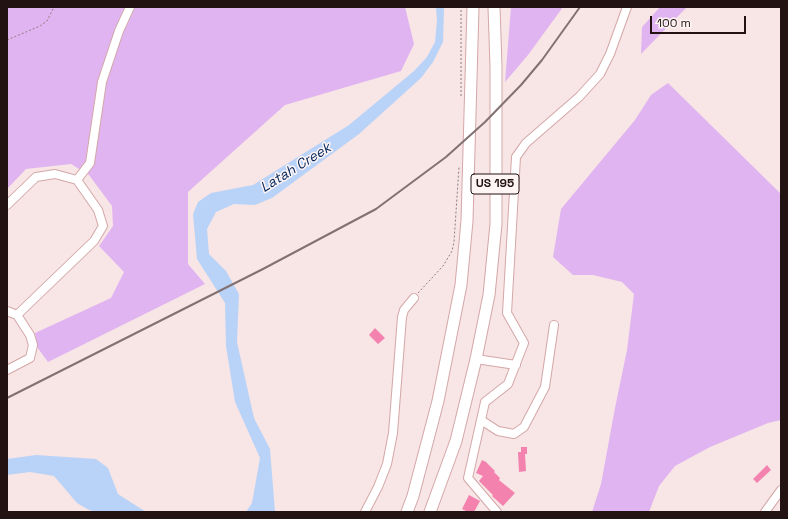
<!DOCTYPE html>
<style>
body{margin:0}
#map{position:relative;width:788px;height:519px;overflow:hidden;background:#f8e5e5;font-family:"Space Grotesk",sans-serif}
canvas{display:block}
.frame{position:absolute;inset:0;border:8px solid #221212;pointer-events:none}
.scale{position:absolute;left:650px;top:16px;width:96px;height:18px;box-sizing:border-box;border:2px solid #221212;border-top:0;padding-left:5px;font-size:12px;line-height:14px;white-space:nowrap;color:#221212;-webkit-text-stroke:3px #fff5f5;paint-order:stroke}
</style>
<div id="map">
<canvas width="788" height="519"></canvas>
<div class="frame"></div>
<div class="scale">100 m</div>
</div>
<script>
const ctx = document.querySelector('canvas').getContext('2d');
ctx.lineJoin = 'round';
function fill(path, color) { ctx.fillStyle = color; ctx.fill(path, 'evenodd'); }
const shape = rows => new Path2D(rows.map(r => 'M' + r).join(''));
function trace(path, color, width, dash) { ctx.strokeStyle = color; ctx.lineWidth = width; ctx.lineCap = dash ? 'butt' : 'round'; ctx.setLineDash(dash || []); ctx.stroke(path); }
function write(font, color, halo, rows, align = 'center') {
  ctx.font = font + ' "Space Grotesk",sans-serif'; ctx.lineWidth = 3; ctx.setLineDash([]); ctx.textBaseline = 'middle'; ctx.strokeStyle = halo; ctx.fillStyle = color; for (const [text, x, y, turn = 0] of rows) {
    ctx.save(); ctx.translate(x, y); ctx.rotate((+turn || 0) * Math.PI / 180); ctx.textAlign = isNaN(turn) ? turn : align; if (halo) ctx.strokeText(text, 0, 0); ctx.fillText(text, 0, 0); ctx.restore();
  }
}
const green = shape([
 [7,7,405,7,414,44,401,71,285,105,188,192,188,264,205,284,48,362,37,347,35,333,111,298,124,272,99,246,113,226,112,206,89,175,71,164,26,169,7,189],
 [511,7,563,7,528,55,505,82],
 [660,7,687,7,641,54,642,27],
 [668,83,781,194,781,420,768,423,710,447,675,466,659,486,649,512,592,512,601,484,615,408,627,350,634,294,622,282,593,275,573,275,553,257,561,209,635,120,651,95]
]);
const water = shape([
 [436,7,444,7,443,42,433,62,421,78,359,134,272,198,255,205,234,204,216,212,207,229,209,254,226,271,239,294,237,342,254,418,270,449,275,512,246,512,252,503,260,458,235,402,226,346,225,303,197,259,193,214,198,202,211,193,253,185,349,125,414,71,427,57,435,42,437,20],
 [36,455,96,459,108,468,118,494,146,512,95,512,87,509,77,503,54,476,30,472,7,475,7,459]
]);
const building = shape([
 [375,328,385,338,378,344,369,335],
 [521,447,527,447,527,454,525,454,526,471,519,472,518,452,521,452],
 [482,460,486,462,495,471,494,472,500,478,499,480,515,493,503,506,492,496,493,495,479,481,483,476,476,473],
 [767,465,771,470,757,483,753,479],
 [469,495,480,501,474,512,468,512,462,509]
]);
const path = shape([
 [7,40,40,26,47,21,54,7],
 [461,96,461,7],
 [418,293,443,266,452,251,454,242,459,167]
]);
const minor = shape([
 [77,180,90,163,102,82,119,31,130,7],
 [7,205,36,177,55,174,77,180,98,210,103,226,94,241,17,315,7,311],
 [476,359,516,365],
 [7,370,30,358,33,345,30,335,17,315],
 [481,420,498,431,514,434,524,427,545,387,554,325],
 [365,512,378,487,387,464,393,433,402,317,404,310,414,298],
 [497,512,468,478,485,402,508,384,524,343,507,313,516,157,526,143,579,97,600,74,610,54,627,7],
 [765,512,781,490]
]);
const highway = shape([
 [407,512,413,496,438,401,461,285,467,221,473,7],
 [430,512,456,441,476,359,489,295,496,224,496,66,494,7]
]);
const rail = shape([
 [7,398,263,269,376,209,446,157,485,122,521,85,542,60,580,7]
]);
const shields = [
 [495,184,48]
];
const shieldNames = [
 ["US 195",495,184]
];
const waterNames = [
 ["Latah Creek",296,168,-32]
];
fill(green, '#e0b4f1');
fill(water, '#b9d3f8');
fill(building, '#f482ae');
trace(minor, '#d4a7a8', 10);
trace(highway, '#d4a7a8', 13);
trace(path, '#8f7d7d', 1, [2, 2]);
trace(minor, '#fff', 8);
trace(highway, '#fff', 11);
trace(rail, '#837171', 2);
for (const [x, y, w] of shields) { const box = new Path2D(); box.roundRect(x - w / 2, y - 10, w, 20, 3); ctx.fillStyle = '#fff5f5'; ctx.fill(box); trace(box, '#221212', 1); }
write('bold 12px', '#221212', null, shieldNames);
write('italic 14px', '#00275d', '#fff5f5', waterNames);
</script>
